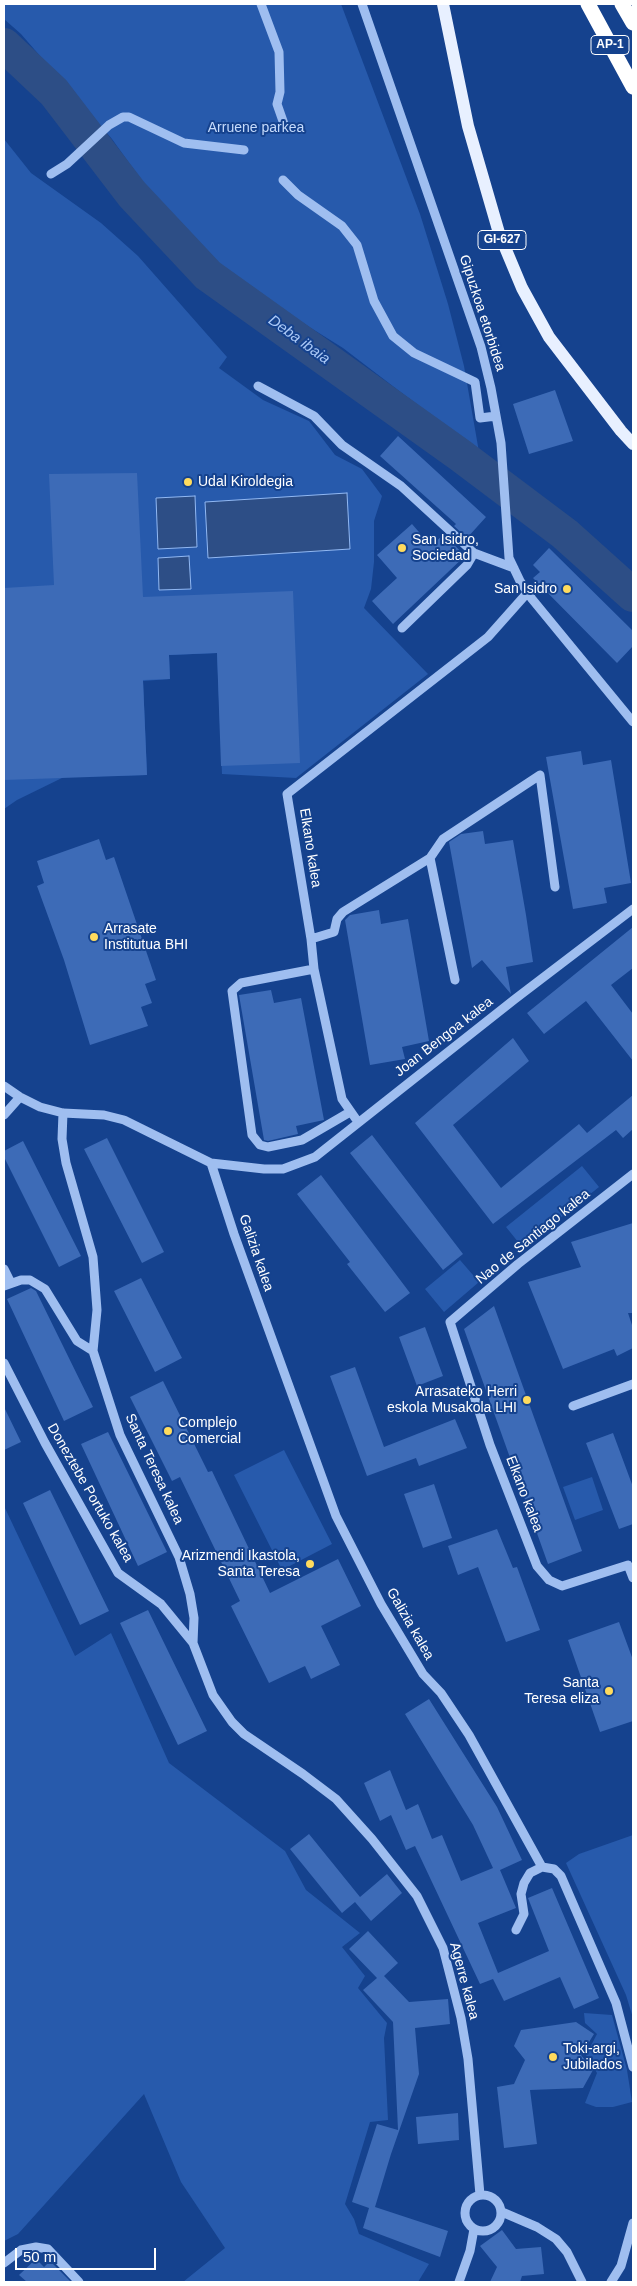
<!DOCTYPE html>
<style>
body{margin:0}
#map{position:relative;width:637px;height:2286px;overflow:hidden;background:#15428e;font-family:Helvetica,sans-serif}
canvas{display:block}
.frame{position:absolute;inset:0;border:5px solid #fff;pointer-events:none}
.scale{position:absolute;left:15px;top:2248px;width:141px;height:22px;box-sizing:border-box;border:2px solid #fff;border-top:0;padding-left:6px;font-size:15px;line-height:18px;white-space:nowrap;color:#fff;-webkit-text-stroke:4px #15428e;paint-order:stroke}
</style>
<div id="map">
<canvas width="637" height="2286"></canvas>
<div class="frame"></div>
<div class="scale">50 m</div>
</div>
<script>
const ctx = document.querySelector('canvas').getContext('2d');
ctx.lineJoin = 'round';
function fill(path, color) { ctx.fillStyle = color; ctx.fill(path, 'evenodd'); }
const shape = rows => new Path2D(rows.map(r => 'M' + r).join(''));
function trace(path, color, width, dash) { ctx.strokeStyle = color; ctx.lineWidth = width; ctx.lineCap = dash ? 'butt' : 'round'; ctx.setLineDash(dash || []); ctx.stroke(path); }
function write(font, color, halo, rows, align = 'center') {
  ctx.font = font + ' Helvetica,sans-serif'; ctx.lineWidth = 4; ctx.setLineDash([]); ctx.textBaseline = 'middle'; ctx.strokeStyle = halo; ctx.fillStyle = color; for (const [text, x, y, turn = 0] of rows) {
    ctx.save(); ctx.translate(x, y); ctx.rotate((+turn || 0) * Math.PI / 180); ctx.textAlign = isNaN(turn) ? turn : align; if (halo) ctx.strokeText(text, 0, 0); ctx.fillText(text, 0, 0); ctx.restore();
  }
}
const green = shape([
 [4,4,341,4,420,214,448,304,464,366,479,452,343,348,213,267,156,201,112,139,21,34,4,19],
 [4,139,31,173,101,223,138,256,227,357,219,368,263,400,309,421,335,455,362,469,382,496,374,521,374,562,371,589,364,608,428,674,296,778,222,774,217,653,169,655,170,679,143,681,147,775,64,777,17,800,4,809],
 [582,1166,599,1187,523,1248,506,1227],
 [460,1260,479,1282,444,1312,425,1289],
 [284,1450,332,1544,282,1570,234,1475],
 [592,1477,603,1510,575,1520,563,1487],
 [4,1506,75,1656,111,1633,169,1763,285,1851,306,1890,360,1933,342,1947,365,1976,358,1988,387,2023,384,2038,388,2120,370,2122,345,2204,354,2219,359,2234,429,2264,418,2282,183,2282,225,2248,181,2182,144,2094,18,2234,4,2241],
 [633,1835,633,2018,626,1995,566,1863,579,1854],
 [584,2013,612,2015,627,2070,632,2102,613,2107,596,2107,585,2103,597,2073,586,2055,597,2034,585,2023]
]);
const water = shape([
 [347,493,350,549,208,558,205,502,347,493],
 [195,496,197,547,158,549,156,498,195,496],
 [189,556,191,589,159,590,158,558,189,556]
]);
const river = shape([
 [4,45,54,92,132,194,208,275,460,455,565,534,633,595]
]);
const building = shape([
 [555,390,573,441,529,454,513,404],
 [398,436,486,517,467,538,454,526,456,524,380,456],
 [137,473,143,597,293,591,300,763,221,766,217,653,169,655,170,679,143,680,147,775,4,780,4,588,54,585,49,474],
 [412,524,431,546,444,534,465,556,393,624,372,601,397,578,377,555],
 [549,548,633,631,633,646,617,663,533,578,540,572,533,565],
 [581,751,583,765,611,760,631,883,604,888,607,903,573,909,546,757],
 [483,831,485,844,513,840,526,915,533,962,506,967,511,994,482,960,472,968,449,842,461,834],
 [99,839,106,860,114,857,156,980,145,984,152,1003,141,1007,148,1026,90,1045,64,960,37,886,44,883,37,861],
 [379,910,381,924,408,919,429,1041,402,1047,405,1059,370,1065,345,920,350,915],
 [633,927,633,968,611,985,633,1014,633,1061,586,1001,544,1034,527,1013],
 [271,990,274,1003,301,998,324,1120,296,1126,298,1134,268,1141,264,1140,239,995],
 [513,1038,529,1061,453,1125,501,1188,579,1124,587,1133,633,1095,633,1129,623,1138,616,1130,493,1224,415,1123],
 [372,1135,463,1254,443,1270,350,1153],
 [107,1138,164,1252,142,1263,84,1149],
 [23,1141,81,1256,59,1267,4,1157,4,1151],
 [321,1175,410,1293,385,1312,347,1264,350,1262,297,1194],
 [633,1223,633,1313,628,1313,633,1328,633,1348,617,1356,614,1349,563,1369,528,1282,581,1267,571,1242],
 [141,1278,182,1358,155,1372,114,1291],
 [31,1288,36,1291,93,1407,64,1421,7,1299],
 [494,1306,582,1551,548,1564,464,1329],
 [425,1327,443,1376,417,1386,399,1337],
 [355,1367,384,1447,455,1419,467,1448,419,1466,416,1458,367,1476,330,1376],
 [163,1381,208,1472,212,1471,270,1593,338,1559,361,1606,321,1626,340,1665,311,1679,305,1666,269,1683,231,1606,240,1601,180,1477,172,1481,130,1397],
 [4,1407,21,1442,4,1450],
 [108,1432,167,1552,138,1566,81,1444],
 [613,1433,633,1487,633,1524,619,1529,586,1443],
 [434,1484,452,1538,423,1548,404,1494],
 [50,1490,109,1611,80,1625,23,1503],
 [497,1529,513,1568,517,1567,540,1630,506,1642,478,1567,458,1575,448,1546],
 [148,1610,207,1731,178,1745,120,1623],
 [619,1622,633,1660,633,1721,600,1732,568,1640],
 [429,1699,497,1807,522,1860,500,1870,516,1908,478,1923,498,1973,549,1951,528,1898,552,1888,599,1998,574,2009,560,1977,504,2001,493,1979,480,1984,415,1846,406,1850,391,1815,380,1821,364,1783,390,1770,406,1810,418,1804,432,1839,442,1835,461,1881,493,1868,473,1825,405,1714],
 [309,1834,360,1897,387,1874,402,1893,371,1921,355,1902,342,1913,290,1849],
 [368,1931,398,1963,384,1976,409,2002,448,1999,450,2024,415,2028,419,2074,391,2154,375,2207,448,2231,440,2257,363,2228,369,2208,352,2202,377,2124,398,2130,393,2022,363,1990,377,1978,349,1949],
 [576,2022,594,2034,581,2055,593,2070,583,2088,530,2090,537,2144,504,2148,497,2087,514,2084,525,2060,514,2046,521,2030],
 [458,2113,459,2140,418,2144,416,2117],
 [502,2230,516,2249,541,2247,544,2274,522,2276,520,2282,490,2282,497,2267,480,2246],
 [36,2259,44,2267,50,2261,71,2282,27,2282,19,2275]
]);
const minor = shape([
 [261,4,279,52,280,92,277,104,284,124],
 [362,4,481,347,491,388,501,443,509,558,520,581,532,599,633,722],
 [51,174,67,164,109,125,123,117,129,117,184,143,244,150],
 [283,180,298,195,342,226,357,245,374,301,393,336,414,353,475,382,480,418,496,416],
 [258,386,314,416,342,445,401,486,474,553,514,568],
 [402,628,467,565,474,553],
 [430,858,455,980],
 [311,939,334,932,337,919,343,912,430,858,443,839,540,775,555,887],
 [314,969,241,983,232,991,252,1135,260,1145,268,1147,302,1140,350,1112],
 [4,1086,20,1097,40,1107,63,1113,104,1115,124,1120,211,1163,264,1169,283,1169,315,1157,515,999,633,909],
 [63,1113,62,1139,66,1163,93,1257,97,1310,93,1351,120,1435,179,1557,190,1594,194,1618,193,1643,213,1695,232,1722,244,1734,303,1774,336,1799,372,1839,417,1896,443,1948,461,2018,468,2059,480,2195],
 [4,1115,20,1097],
 [358,1122,342,1099,314,969,311,939,287,794,488,637,528,592],
 [211,1163,234,1234,336,1516,381,1604,423,1674,441,1693,469,1735,542,1867,554,1869,561,1876,616,2003,633,2067],
 [633,1174,518,1264,450,1322,490,1445,537,1566,549,1580,562,1586,628,1565,633,1578],
 [4,1269,11,1283],
 [4,1286,21,1280,30,1280,45,1289,77,1341,93,1351],
 [4,1363,45,1443,118,1573,161,1604,193,1643],
 [573,1406,633,1384],
 [516,1930,524,1914,521,1894,524,1883,530,1873,542,1867],
 '465 2213a18 18 0 1 1 36 0a18 18 0 1 1-36 0Z',
 [502,2212,537,2227,556,2239,567,2252,582,2282],
 [4,2263,21,2250,36,2247,48,2249,79,2282],
 [459,2282,470,2251,474,2229],
 [611,2282,621,2266,633,2223]
]);
const major = shape([
 [443,4,468,126,499,233,522,288,549,337,621,431,633,444]
]);
const highway = shape([
 [588,4,633,87],
 [622,4,633,23]
]);
const markers = [
 [188,482,5,"#ffdb5e"],
 [402,548,5,"#ffdb5e"],
 [567,589,5,"#ffdb5e"],
 [94,937,5,"#ffdb5e"],
 [527,1400,5,"#ffdb5e"],
 [168,1431,5,"#ffdb5e"],
 [310,1564,5,"#ffdb5e"],
 [609,1691,5,"#ffdb5e"],
 [553,2057,5,"#ffdb5e"]
];
const shields = [
 [610,45,38],
 [502,240,48]
];
const shieldNames = [
 ["AP-1",610,45],
 ["GI-627",502,240]
];
const parkNames = [
 ["Arruene parkea",256,128]
];
const streetNames = [
 ["Gipuzkoa etorbidea",482,313,72],
 ["Elkano kalea",310,848,81],
 ["Joan Bengoa kalea",444,1037,-38],
 ["Nao de Santiago kalea",533,1237,-39],
 ["Galizia kalea",256,1253,71],
 ["Santa Teresa kalea",154,1469,65],
 ["Doneztebe Portuko kalea",90,1493,60],
 ["Elkano kalea",524,1494,69],
 ["Galizia kalea",410,1624,60],
 ["Agerre kalea",464,1981,75]
];
const poiNames = [
 ["Udal Kiroldegia",198,482],
 ["San Isidro,",412,540],
 ["Sociedad",412,556],
 ["San Isidro",557,589,"right"],
 ["Arrasate",104,929],
 ["Institutua BHI",104,945],
 ["Arrasateko Herri",517,1392,"right"],
 ["eskola Musakola LHI",517,1408,"right"],
 ["Complejo",178,1423],
 ["Comercial",178,1439],
 ["Arizmendi Ikastola,",300,1556,"right"],
 ["Santa Teresa",300,1572,"right"],
 ["Santa",599,1683,"right"],
 ["Teresa eliza",599,1699,"right"],
 ["Toki-argi,",563,2049],
 ["Jubilados",563,2065]
];
const waterNames = [
 ["Deba ibaia",299,340,36]
];
fill(green, '#275aac');
fill(water, '#2d4e86');
trace(water, '#91b8f3', 1);
trace(river, '#2d4e86', 34);
fill(building, '#3d6bb7');
trace(minor, '#9fbef0', 9);
trace(major, '#e8f0ff', 12);
trace(highway, '#fff', 15);
for (const [x, y, r, color] of markers) { const dot = new Path2D(); dot.arc(x, y, r, 0, 2 * Math.PI); ctx.fillStyle = color; ctx.fill(dot); trace(dot, '#15428e', 2); }
for (const [x, y, w] of shields) { const box = new Path2D(); box.roundRect(x - w / 2, y - 9.5, w, 19, 4); ctx.fillStyle = '#15428e'; ctx.fill(box); trace(box, '#fff', 1); }
write('bold 12px', '#fff', null, shieldNames);
write('14px', '#c6dbfc', '#15428e', parkNames);
write('14px', '#fff', '#15428e', streetNames);
write('14px', '#fff', '#15428e', poiNames, 'left');
write('italic 15px', '#abc9f7', '#15428e', waterNames);
</script>
